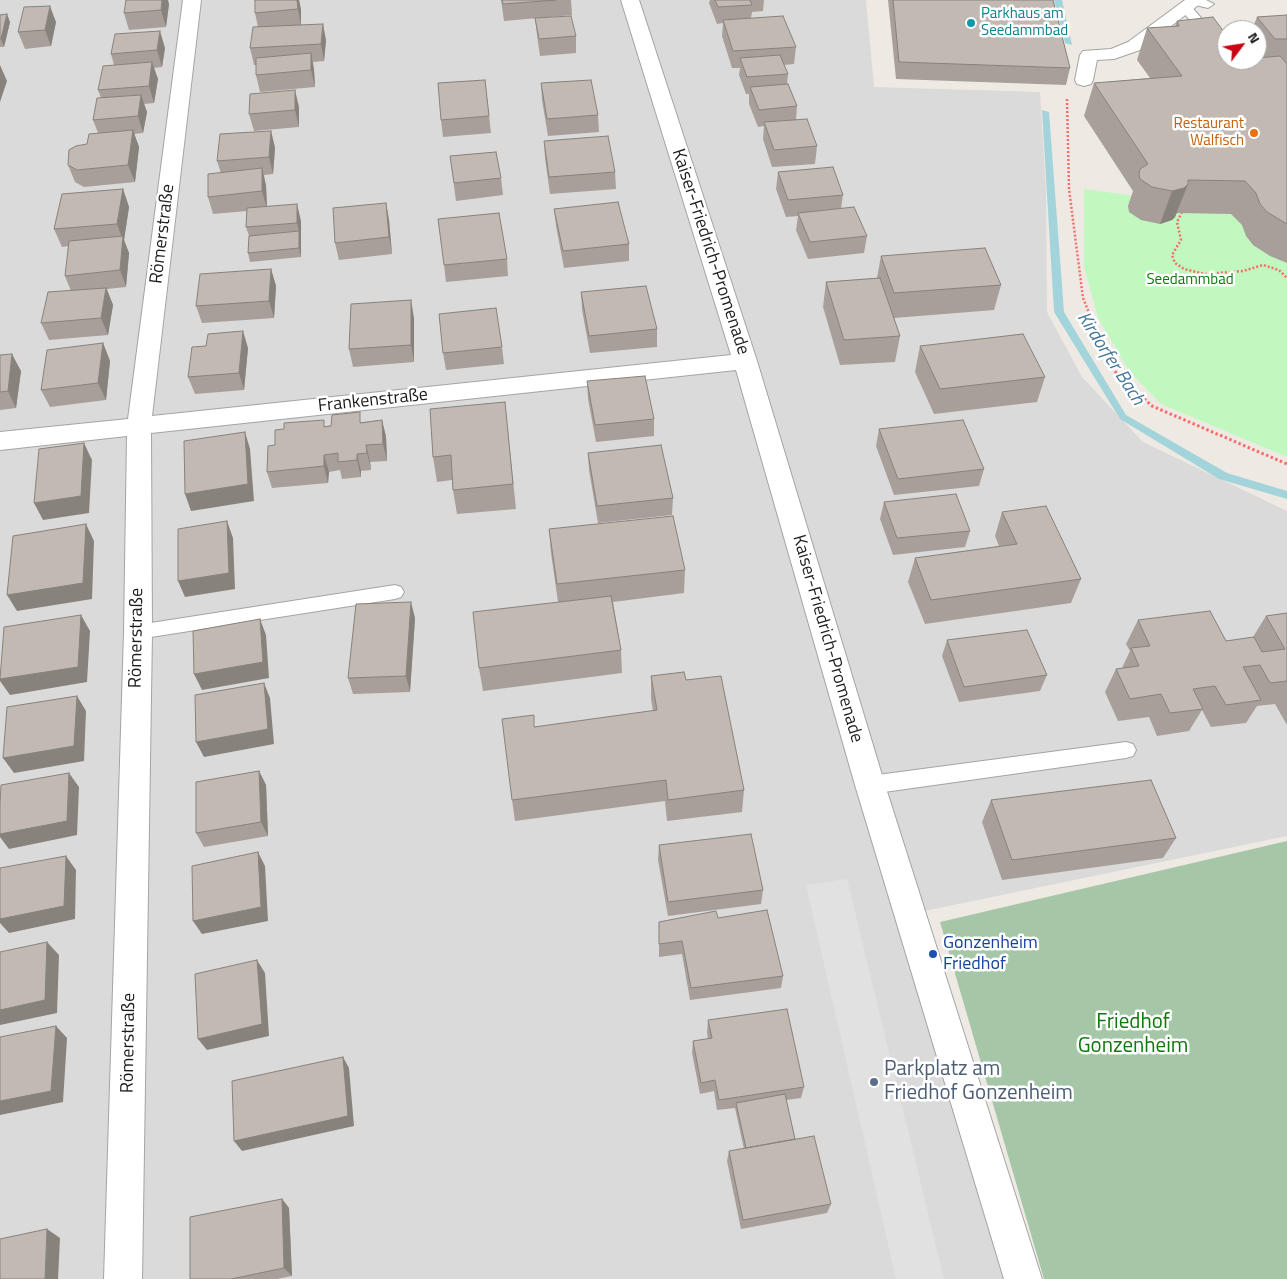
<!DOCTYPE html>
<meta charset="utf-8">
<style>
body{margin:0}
#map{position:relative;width:1287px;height:1279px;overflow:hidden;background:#eeeae3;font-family:"Titillium Web",sans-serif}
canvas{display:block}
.north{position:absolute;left:1217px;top:20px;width:50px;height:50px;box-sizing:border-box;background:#fff;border:1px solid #a5a5a5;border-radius:50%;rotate:59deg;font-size:14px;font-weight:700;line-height:20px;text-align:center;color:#1d1d1d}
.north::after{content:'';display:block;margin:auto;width:18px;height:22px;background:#c70315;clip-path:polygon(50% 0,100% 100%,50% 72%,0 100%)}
</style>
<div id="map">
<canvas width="1287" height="1279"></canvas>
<div class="north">N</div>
</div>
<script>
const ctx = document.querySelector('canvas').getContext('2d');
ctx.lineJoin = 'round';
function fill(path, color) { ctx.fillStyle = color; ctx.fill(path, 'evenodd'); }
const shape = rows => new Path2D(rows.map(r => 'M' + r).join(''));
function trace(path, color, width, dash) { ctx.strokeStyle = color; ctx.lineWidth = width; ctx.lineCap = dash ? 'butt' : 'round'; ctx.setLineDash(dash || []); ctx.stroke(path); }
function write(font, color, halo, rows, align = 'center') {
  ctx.font = font + ' "Titillium Web",sans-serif'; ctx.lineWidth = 5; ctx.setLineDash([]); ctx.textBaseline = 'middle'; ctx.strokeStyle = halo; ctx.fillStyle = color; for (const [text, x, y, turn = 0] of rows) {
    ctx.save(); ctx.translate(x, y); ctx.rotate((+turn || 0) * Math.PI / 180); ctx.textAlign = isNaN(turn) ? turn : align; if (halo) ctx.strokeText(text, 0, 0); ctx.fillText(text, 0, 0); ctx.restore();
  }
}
const residential = shape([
 [0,0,866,0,874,87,1040,92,1046,192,1047,312,1082,377,1143,442,1287,511,1287,836,910,914,1023,1279,0,1279]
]);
const cemetery = shape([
 [1287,841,1287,1279,1044,1279,940,922]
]);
const park = shape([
 [1287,46,1287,457,1161,404,1129,371,1098,318,1084,267,1084,189,1136,196,1084,116,1171,107,1137,60,1168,58,1233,92,1257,60]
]);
const parking = shape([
 [847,879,944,1279,896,1279,806,885]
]);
const stream = shape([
 [1054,0,1062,0,1072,45,1065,43,1054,0],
 [1042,110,1049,112,1064,312,1126,415,1227,473,1287,491,1287,499,1219,479,1120,419,1054,312,1042,110]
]);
const pathFar1 = shape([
 [1067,99,1069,189,1083,298,1093,323],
 [1182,212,1177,222,1181,240,1172,255,1175,263,1184,269,1205,274,1243,271,1263,265,1279,270,1287,278]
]);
const path = shape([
 [1092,322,1109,366,1152,406,1287,464]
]);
const lane = shape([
 [1190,0,1206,0,1214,4,1208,8,1191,4,1190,0],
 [1186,4,1190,5,1227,48,1227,60,1223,59,1182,11,1180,8,1186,4],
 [395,585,401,587,404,592,401,597,395,599,138,639,131,637,129,632,131,627,138,625,395,585],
 [1126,742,1133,744,1136,750,1133,756,1126,758,870,794,863,791,860,785,863,779,870,776,1126,742]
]);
const street = shape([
 [183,0,201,0,152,416,731,355,621,0,639,0,757,361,885,785,1042,1279,1004,1279,855,785,736,370,151,433,152,632,142,1279,104,1279,124,632,127,436,0,450,0,432,128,419,183,0],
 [1185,0,1205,0,1140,50,1114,59,1097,60,1093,80,1091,84,1084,86,1077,84,1075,80,1080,55,1083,51,1111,49,1128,42,1185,0]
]);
const wall = shape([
 [255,0,299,0,301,10,301,25,326,40,324,61,313,62,314,70,315,87,260,92,256,75,256,65,254,65,250,48,258,27,255,13],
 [501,0,571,0,572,15,504,21],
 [710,0,764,0,763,11,752,12,751,18,796,47,794,64,784,65,788,74,787,84,797,106,796,120,817,146,815,164,772,167,763,139,764,126,758,127,749,104,749,94,746,94,739,75,740,68,732,68,722,36,723,23,717,24,709,3],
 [888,0,1053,0,1070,68,1066,85,896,79],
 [169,4,166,27,129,30,124,13],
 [0,15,10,22,4,47,0,47],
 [1287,15,1287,263,1270,256,1253,245,1246,236,1242,225,1231,214,1177,213,1175,217,1172,220,1160,224,1141,220,1129,212,1128,206,1133,191,1084,116,1094,83,1150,78,1137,60,1147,28,1175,26,1177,21,1227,60,1257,60,1257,30,1252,30,1257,17],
 [535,18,576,36,576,53,540,56,537,35],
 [56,22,51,46,25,49,18,32],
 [165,48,162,67,154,68,158,79,154,103,144,104,147,112,143,133,134,134,139,147,135,182,84,187,75,182,68,165,98,133,93,120,101,98,98,90,114,65,111,54],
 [485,80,491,133,443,137,441,120],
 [541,83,598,115,599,132,548,136,542,100],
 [299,107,299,127,254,131,249,114],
 [271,131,275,148,273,174,264,175,266,186,267,207,301,221,301,257,250,262,248,253,249,236,246,227,247,211,213,214,208,197,221,173,217,161],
 [544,141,615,172,616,189,550,194,545,158],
 [450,156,501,178,503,195,456,201],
 [778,172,843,195,841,209,867,236,864,253,808,259,796,230,798,216,786,217,776,189],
 [123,189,129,207,124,240,129,253,126,287,107,289,113,305,108,335,49,340,41,323,71,291,65,276,69,246,62,247,54,229],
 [386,203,389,220,392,254,339,260,335,243],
 [554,209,629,244,629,261,564,268,556,226],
 [881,256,1001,285,994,310,894,318,900,336,895,362,840,365,823,307,826,282,877,278],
 [507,259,508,276,446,282,444,265],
 [271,269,276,286,274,318,202,323,196,306],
 [581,292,657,329,657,347,590,353,582,310],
 [414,318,414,362,353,367,349,349],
 [103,343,110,361,106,400,50,407,41,390],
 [206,346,248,348,244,390,195,394,188,377],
 [920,346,1045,377,1037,402,934,414,915,372],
 [502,347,504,364,446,370,443,353],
 [0,355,21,371,16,408,0,410],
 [587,381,654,419,654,436,596,442,588,399],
 [505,402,516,509,457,514,453,490,452,480,437,482,433,457],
 [382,420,386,437,387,461,370,462,371,470,361,471,361,477,342,479,340,470,329,472,328,483,272,488,267,472,275,445,326,426],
 [879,429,984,469,979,486,894,495,876,446],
 [588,453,673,498,672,515,598,523,589,470],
 [884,502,970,531,965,547,893,555,880,519],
 [1002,512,1081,579,1071,603,925,624,908,582,915,558,999,546,995,536],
 [549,529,685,570,684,593,613,602,621,650,622,673,483,691,479,668,558,602,551,553],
 [1287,613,1287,725,1275,704,1257,706,1246,723,1211,727,1202,710,1189,731,1157,736,1149,717,1118,721,1105,692,1116,669,1122,668,1130,651,1126,644,1138,620,1226,641,1253,637,1266,616],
 [415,618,410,692,353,694,348,678],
 [947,640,1047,675,1040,691,959,702,942,656],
 [651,676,686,680,744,790,742,812,667,821,665,801,515,821,512,800,536,727,653,711,651,699],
 [259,771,266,785,268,836,204,847,196,833],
 [991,800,1176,838,1163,858,1002,880,982,822],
 [659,845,763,890,761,904,668,916,658,860],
 [659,922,783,976,781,988,690,1000,682,954,659,957],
 [708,1020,804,1087,801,1098,786,1100,795,1139,831,1204,827,1213,741,1229,727,1161,729,1151,744,1149,735,1108,717,1110,714,1091,700,1094,692,1053,693,1041,708,1039,707,1032],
 [282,1199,289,1208,292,1276,277,1279,190,1279]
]);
const shadedWall = shape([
 [162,0,168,0,169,4,166,27,161,10],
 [297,0,299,0,301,10,301,26,298,9],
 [50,6,56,22,51,46,45,30],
 [7,14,10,22,4,47,1,39],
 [323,24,326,40,324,61,321,44],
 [160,31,165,48,162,67,157,50],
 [311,53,314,70,315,87,311,70],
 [152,62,158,79,154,103,149,86],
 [0,65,7,81,0,102],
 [295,90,299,107,299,127,295,110],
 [141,95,147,112,143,133,138,116],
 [133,130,139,147,135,182,128,165],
 [271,131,275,148,273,174,269,157],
 [262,168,266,186,267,209,262,191],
 [1188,184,1175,217,1172,220,1160,224,1172,191],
 [123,189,129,207,124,240,129,253,126,287,120,270,122,238,117,224],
 [386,203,389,220,392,254,389,237],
 [297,204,301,221,301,240,297,223],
 [299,231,301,240,301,257,299,248],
 [271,269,276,286,274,318,269,301],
 [106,288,113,305,108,335,101,318],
 [411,300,414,318,414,362,411,345],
 [243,331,248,348,244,390,239,373],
 [103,343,110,361,106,400,98,383],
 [12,354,21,371,16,408,8,391],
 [382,420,386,437,387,461,383,444],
 [245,432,250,449,254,501,191,511,185,494],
 [84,443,92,460,89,513,43,520,34,503],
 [366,445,370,462,371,470,367,453],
 [357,454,361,471,361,477,357,460],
 [324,455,329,472,328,483,324,466],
 [227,521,233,538,235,589,185,597,178,581],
 [86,524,94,541,92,599,17,611,7,595],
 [411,602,415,618,410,692,406,676],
 [81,615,90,631,87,682,10,695,0,681,0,679],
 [260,619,266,635,269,678,202,690,194,674],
 [264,683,270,698,274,744,204,757,196,742],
 [77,696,86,711,84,761,14,773,3,758],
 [259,771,266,785,268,836,261,822],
 [69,773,79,787,77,835,9,849,0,837,0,834],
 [258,852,265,866,268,921,202,934,193,921],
 [66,856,76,870,75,919,9,933,0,923,0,919],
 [47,942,59,955,57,1013,0,1025,0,1010],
 [257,960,265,973,269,1036,207,1050,198,1039],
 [56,1026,67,1038,63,1102,0,1115,0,1101],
 [343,1057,349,1068,354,1126,242,1151,234,1141],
 [282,1199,289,1208,292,1276,284,1268],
 [47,1229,60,1238,58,1279,45,1279]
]);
const building = shape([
 [126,0,162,0,161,10,124,13,126,0],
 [255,0,297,0,298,9,255,13,255,0],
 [502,0,556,0,503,4,502,0],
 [715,0,750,0,752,5,718,7,715,0],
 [893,0,1053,0,1070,68,899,62,893,0],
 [50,6,45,30,18,32,24,7,50,6],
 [7,14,1,39,0,39,0,15,7,14],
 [1287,15,1287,39,1275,39,1257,17,1287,15],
 [571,16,576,36,539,39,535,18,571,16],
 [783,16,796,47,733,51,723,20,783,16],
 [1213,17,1227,36,1227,60,1257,60,1257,58,1280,56,1287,64,1287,224,1267,212,1260,204,1256,193,1245,181,1188,180,1188,184,1184,188,1172,191,1152,187,1140,179,1139,174,1140,169,1148,164,1094,83,1182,76,1147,28,1179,26,1177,21,1213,17],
 [323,24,321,44,250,48,253,27,323,24],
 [160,31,157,50,111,54,115,34,160,31],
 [311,53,311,70,256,75,256,58,311,53],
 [780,55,788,74,747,77,740,58,780,55],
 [152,62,149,86,98,90,103,66,152,62],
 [485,80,489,116,441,120,438,83,485,80],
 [591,80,598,115,547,119,541,83,591,80],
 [788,84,797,106,759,110,750,87,788,84],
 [295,90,295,110,249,114,250,94,295,90],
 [141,95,138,116,93,120,97,98,141,95],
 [807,119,817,146,774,150,764,122,807,119],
 [133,130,128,165,77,170,68,165,69,150,76,146,87,144,89,134,133,130],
 [271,131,269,157,217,161,220,134,271,131],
 [608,136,615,172,549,177,544,141,608,136],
 [496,152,501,178,454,183,450,156,496,152],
 [833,167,843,195,788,200,778,172,833,167],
 [262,168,262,191,208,197,208,174,262,168],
 [123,189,117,224,54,229,62,194,123,189],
 [618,202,629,244,563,251,554,209,618,202],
 [386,203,389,237,335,243,333,208,386,203],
 [297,204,297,223,246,227,247,208,297,204],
 [854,207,867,236,810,242,798,213,854,207],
 [499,213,507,259,444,265,438,219,499,213],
 [299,231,299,248,248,253,249,236,299,231],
 [123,236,120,270,65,276,69,241,123,236],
 [985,248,1001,285,894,293,881,256,985,248],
 [271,269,269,301,196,306,200,274,271,269],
 [880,278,900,336,844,340,826,282,880,278],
 [646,286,657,329,589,336,581,292,646,286],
 [106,288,101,318,41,323,48,292,106,288],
 [411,300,411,345,349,349,351,304,411,300],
 [496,308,502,347,443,353,439,314,496,308],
 [243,331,239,373,188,377,192,347,206,346,208,334,243,331],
 [1023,334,1045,377,940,389,920,346,1023,334],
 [103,343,98,383,41,390,47,350,103,343],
 [12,354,8,391,0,392,0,355,12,354],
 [645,376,654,419,595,425,587,381,645,376],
 [505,402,513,484,453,490,451,455,433,457,430,409,505,402],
 [360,412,360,423,382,420,383,444,366,445,367,453,357,454,357,460,338,462,338,453,324,455,324,466,267,472,268,446,275,445,275,430,284,429,284,423,324,420,324,427,331,426,332,415,360,412],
 [963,420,984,469,898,479,879,429,963,420],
 [245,432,248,484,185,494,184,441,245,432],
 [84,443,81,496,34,503,39,449,84,443],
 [661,445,673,498,597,506,588,453,661,445],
 [956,494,970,531,897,538,884,502,956,494],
 [1046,506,1081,579,931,600,915,558,1017,544,1002,512,1046,506],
 [673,516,685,570,557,584,549,529,673,516],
 [227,521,229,573,178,581,178,529,227,521],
 [86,524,83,583,7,595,13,536,86,524],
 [611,596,621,650,479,668,473,612,611,596],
 [411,602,406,676,348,678,356,604,411,602],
 [1210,611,1226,641,1254,637,1262,652,1285,649,1266,616,1287,613,1287,681,1270,683,1260,665,1243,667,1261,700,1226,705,1215,686,1193,689,1203,709,1170,713,1161,694,1130,699,1116,669,1139,666,1131,648,1150,646,1138,620,1210,611],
 [81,615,78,667,0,679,4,627,81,615],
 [260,619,263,662,194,674,193,631,260,619],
 [1027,630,1047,675,964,687,947,640,1027,630],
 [684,672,686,680,721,676,744,790,668,800,666,780,512,800,502,719,534,715,534,727,657,710,651,676,684,672],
 [264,683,268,729,196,742,195,695,264,683],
 [77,696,74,746,3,758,7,707,77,696],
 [259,771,261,822,196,833,196,782,259,771],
 [69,773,67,821,0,834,0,804,1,785,69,773],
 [1151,780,1176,838,1012,860,991,800,1151,780],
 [751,834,763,890,668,902,659,845,751,834],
 [258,852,261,907,193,921,192,866,258,852],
 [66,856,64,906,0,919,0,868,66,856],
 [767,910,783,976,691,988,682,941,659,944,659,922,716,911,718,918,767,910],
 [47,942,45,1000,0,1010,0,952,47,942],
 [257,960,262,1024,198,1039,195,974,257,960],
 [787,1009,804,1087,719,1100,715,1080,701,1083,693,1041,712,1038,708,1020,787,1009],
 [56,1026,51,1091,0,1101,0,1037,56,1026],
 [343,1057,348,1116,234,1141,232,1081,343,1057],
 [785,1094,795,1139,746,1148,736,1103,785,1094],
 [814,1136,831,1204,743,1220,729,1151,814,1136],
 [282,1199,284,1268,231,1279,190,1279,190,1217,282,1199],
 [47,1229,45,1279,0,1279,0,1239,47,1229]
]);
const markers = [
 [971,23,5,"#0f9aa8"],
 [1254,133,5,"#e8710a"],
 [933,954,5,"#1a4fb4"],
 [874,1082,5,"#5c6f8a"]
];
const farCulturenames = [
 ["Parkhaus am",981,14],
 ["Seedammbad",981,31]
];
const farFoodnames = [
 ["Restaurant",1244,124],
 ["Walfisch",1244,141]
];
const farParknames = [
 ["Seedammbad",1190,280]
];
const streetNames = [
 ["Römerstraße",163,234,-83],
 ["Kaiser-Friedrich-Promenade",710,252,72],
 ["Frankenstraße",373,401,-6],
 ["Römerstraße",137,638,-89],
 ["Kaiser-Friedrich-Promenade",827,639,74],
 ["Römerstraße",129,1043,-89]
];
const transitNames = [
 ["Gonzenheim",943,944],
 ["Friedhof",943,965]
];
const waterNames = [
 ["Kirdorfer Bach",1110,359,57]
];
const nearParknames = [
 ["Friedhof",1133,1023],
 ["Gonzenheim",1133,1047]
];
const nearServicenames = [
 ["Parkplatz am",884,1070],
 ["Friedhof Gonzenheim",884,1094]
];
fill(residential, '#dbdada');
fill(cemetery, '#a5c7a7');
fill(park, '#c1f8c0');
fill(parking, '#e1e1e1');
fill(stream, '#a4d4db');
trace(lane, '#a4a4a4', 2);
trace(street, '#a4a4a4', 2);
trace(pathFar1, '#f76d6b', 2.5, [2, 2]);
trace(path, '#f76d6b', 3, [2.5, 2.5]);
fill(lane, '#fff');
fill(street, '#fff');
fill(wall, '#a89f9a');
fill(shadedWall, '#88827d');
fill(building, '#c3b9b3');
trace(building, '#88827d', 1);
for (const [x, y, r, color] of markers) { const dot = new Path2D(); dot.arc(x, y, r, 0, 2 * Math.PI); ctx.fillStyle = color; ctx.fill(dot); trace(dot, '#fff', 2); }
write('15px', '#0d838f', '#fff', farCulturenames, 'left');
write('15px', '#c56008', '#fff', farFoodnames, 'right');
write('15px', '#0e790d', '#fff', farParknames);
write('18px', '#1d1d1d', '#fff', streetNames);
write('18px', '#164399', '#fff', transitNames, 'left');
write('italic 19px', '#45789c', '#fff', waterNames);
write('21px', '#0e790d', '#fff', nearParknames);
write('21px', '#4e5e75', '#fff', nearServicenames, 'left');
</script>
